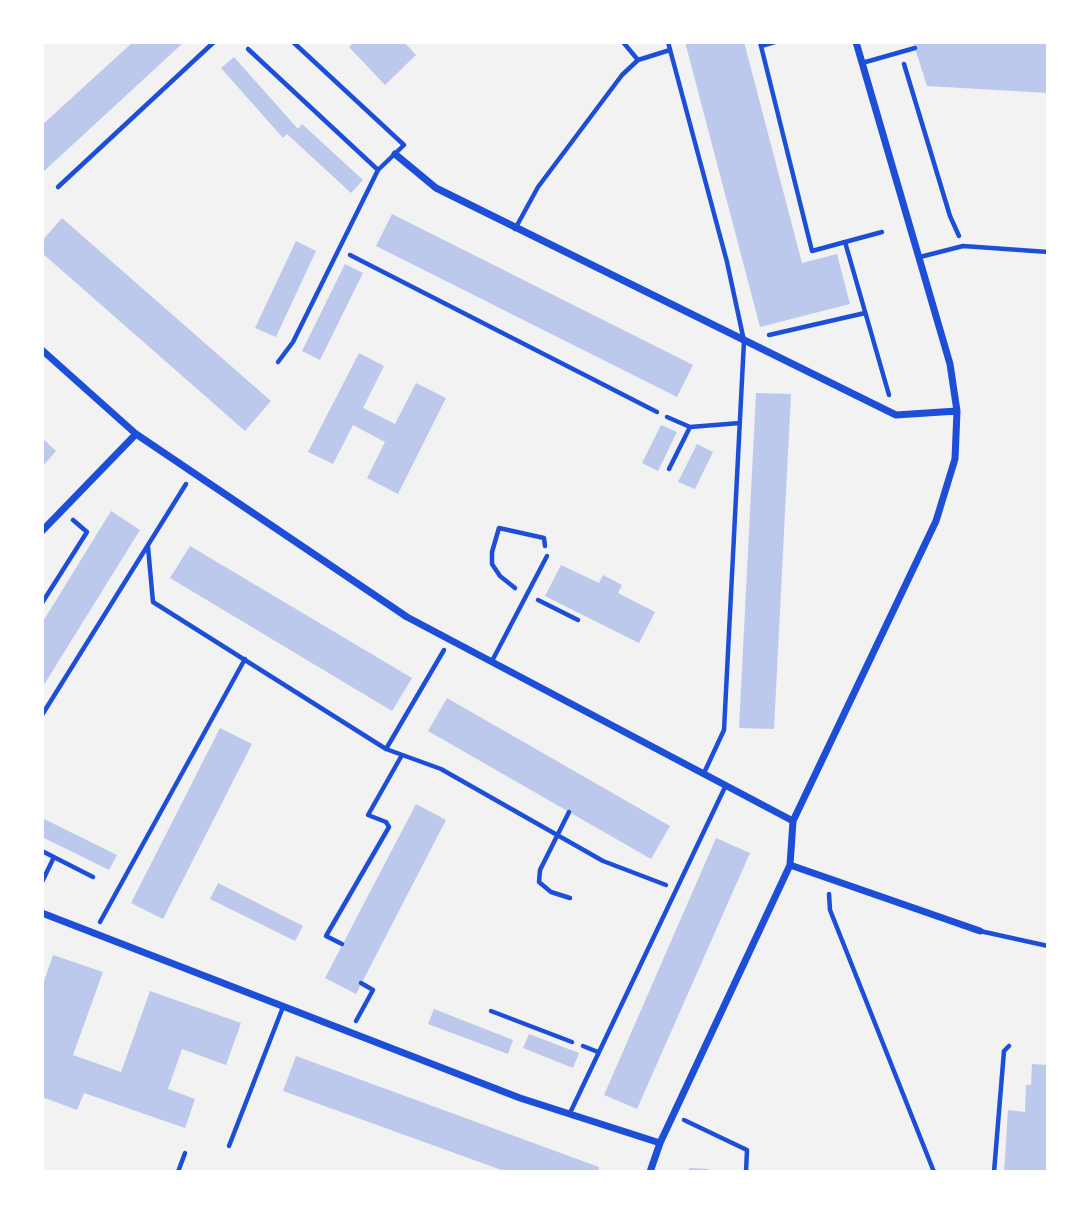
<!DOCTYPE html>
<style>
body{margin:0}
#map{position:relative;width:1090px;height:1214px;overflow:hidden;background:#f2f2f2;font-family:Jost,sans-serif}
canvas{display:block}
.frame{position:absolute;inset:0;border:44px solid #fff;pointer-events:none}
</style>
<div id="map">
<canvas width="1090" height="1214"></canvas>
<div class="frame"></div>
</div>
<script>
const ctx = document.querySelector('canvas').getContext('2d');
ctx.lineJoin = 'round';
function fill(path, color) { ctx.fillStyle = color; ctx.fill(path, 'evenodd'); }
const shape = rows => new Path2D(rows.map(r => 'M' + r).join(''));
function trace(path, color, width, dash) { ctx.strokeStyle = color; ctx.lineWidth = width; ctx.lineCap = dash ? 'butt' : 'round'; ctx.setLineDash(dash || []); ctx.stroke(path); }
const building = shape([
 [133,42,184,42,42,173,42,125],
 [354,42,404,42,416,55,385,85,349,47],
 [685,42,744,42,802,263,837,254,850,304,760,327],
 [913,42,1048,42,1048,93,927,86],
 [234,57,298,129,302,124,363,180,351,193,287,134,283,138,221,68],
 [392,214,693,365,677,397,376,246],
 [62,218,271,401,245,431,42,253,42,241],
 [296,241,316,251,276,337,255,328],
 [345,264,363,273,320,360,302,351],
 [359,353,384,366,363,408,395,424,416,383,446,398,398,494,367,478,385,442,353,425,333,464,308,452],
 [756,393,791,394,774,729,739,728],
 [661,425,677,432,658,471,642,463],
 [42,438,56,451,42,467],
 [697,444,713,452,695,489,678,482],
 [111,511,140,530,42,688,42,623],
 [190,546,412,678,392,711,170,578],
 [561,565,599,583,603,575,622,585,618,593,655,612,639,643,545,596],
 [447,698,670,826,651,859,428,731],
 [220,728,252,744,163,919,131,903],
 [416,804,446,820,356,994,325,978],
 [42,818,117,855,109,870,42,837],
 [716,838,750,853,637,1109,604,1095],
 [218,883,303,926,295,941,210,899],
 [53,955,103,972,73,1055,121,1072,150,991,241,1023,226,1065,182,1049,168,1089,195,1099,185,1128,84,1093,77,1110,42,1097,42,987],
 [434,1009,513,1040,508,1054,428,1024],
 [529,1034,579,1053,573,1068,523,1048],
 [296,1056,599,1167,598,1172,507,1172,283,1091],
 [1032,1064,1048,1065,1048,1172,1004,1172,1008,1110,1025,1112,1026,1085,1031,1085],
 [689,1168,709,1169,708,1172,689,1172]
]);
const path = shape([
 [760,42,812,251,845,242,889,395],
 [761,46,775,42],
 [904,64,950,216,959,236],
 [58,187,214,42],
 [845,242,882,232],
 [350,255,657,412],
 [769,335,865,313],
 [148,547,153,602,386,749,441,769,603,861,666,885],
 [515,588,500,576,492,564,492,552,499,528,544,538,545,546],
 [538,600,578,620],
 [42,603,87,532,73,520],
 [42,715,186,484],
 [386,749,444,650],
 [569,812,540,870,539,882,551,892,570,898],
 [829,894,830,910,934,1172],
 [100,922,245,659],
 [342,944,326,936,389,827,386,822,368,815,402,755],
 [491,1011,572,1042],
 [356,1021,373,990,361,983],
 [684,1120,747,1150,746,1172],
 [994,1172,1004,1051,1009,1046]
]);
const service = shape([
 [623,42,638,60],
 [668,42,727,262,744,341,724,730,704,773],
 [248,49,378,170],
 [862,63,915,48],
 [515,229,538,187,622,75,638,60,670,50],
 [920,257,963,246,1048,252],
 [278,362,293,342,378,170,404,145,293,42],
 [667,417,690,427,740,423],
 [669,469,690,427],
 [492,661,547,556],
 [42,851,93,877],
 [42,882,54,857],
 [980,931,1048,946],
 [583,1046,598,1052],
 [570,1113,726,785],
 [229,1146,283,1007],
 [178,1172,185,1153]
]);
const minor = shape([
 [395,154,436,188,896,415,957,411],
 [42,350,136,434,407,617,793,821],
 [42,531,136,434],
 [790,865,980,931],
 [42,913,520,1098,660,1143],
 [650,1172,660,1143,790,865,793,821,936,521,955,459,957,411,950,364,856,42]
]);
fill(building, '#bdc9ec');
trace(path, '#1d4ed8', 4.5);
trace(service, '#1d4ed8', 4.5);
trace(minor, '#1d4ed8', 7);
</script>
